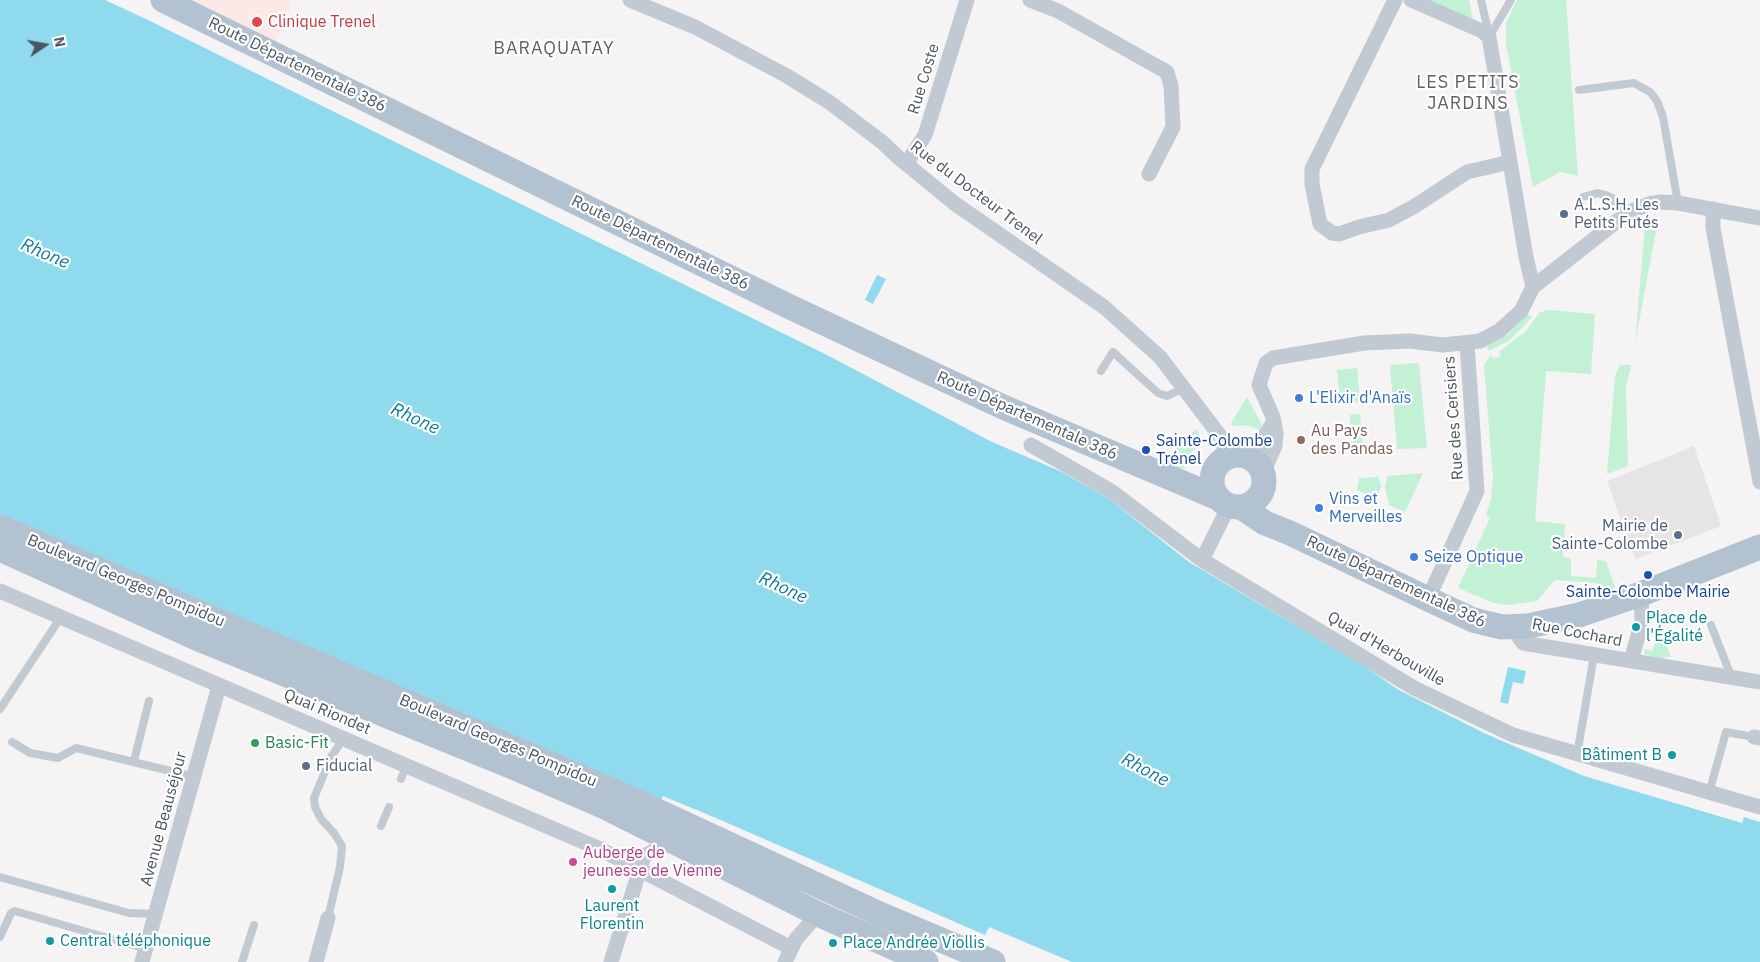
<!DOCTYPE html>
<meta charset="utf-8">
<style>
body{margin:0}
#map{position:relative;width:1760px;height:962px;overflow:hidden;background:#f5f3f3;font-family:"IBM Plex Sans",sans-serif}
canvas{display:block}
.north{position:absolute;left:20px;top:20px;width:50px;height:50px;-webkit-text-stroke:4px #fff;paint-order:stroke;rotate:78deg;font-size:14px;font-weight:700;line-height:20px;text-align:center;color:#4a5661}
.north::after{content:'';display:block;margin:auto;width:18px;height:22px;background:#4a5661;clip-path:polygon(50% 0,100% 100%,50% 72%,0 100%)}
</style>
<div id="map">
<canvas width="1760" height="962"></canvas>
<div class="north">N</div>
</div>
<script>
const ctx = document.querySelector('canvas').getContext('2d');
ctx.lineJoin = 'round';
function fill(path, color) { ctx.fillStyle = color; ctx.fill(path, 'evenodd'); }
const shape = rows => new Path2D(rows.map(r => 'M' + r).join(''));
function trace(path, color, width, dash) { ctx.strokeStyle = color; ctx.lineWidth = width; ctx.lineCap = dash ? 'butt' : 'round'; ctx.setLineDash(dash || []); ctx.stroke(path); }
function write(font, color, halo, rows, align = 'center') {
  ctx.font = font + ' "IBM Plex Sans",sans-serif'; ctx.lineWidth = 4.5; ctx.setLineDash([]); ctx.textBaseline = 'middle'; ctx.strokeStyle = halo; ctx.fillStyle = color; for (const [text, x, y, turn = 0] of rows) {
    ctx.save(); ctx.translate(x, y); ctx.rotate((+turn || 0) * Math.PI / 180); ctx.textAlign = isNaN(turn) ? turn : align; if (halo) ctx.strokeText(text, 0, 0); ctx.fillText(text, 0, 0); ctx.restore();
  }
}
const education = shape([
 [1694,446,1721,526,1635,559,1607,481]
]);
const medical = shape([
 [183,0,292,0,276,44]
]);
const green = shape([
 [1427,0,1469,0,1473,21],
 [1517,0,1566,0,1578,176,1560,172,1533,187,1506,43,1506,23],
 [1645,225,1657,226,1635,343],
 [1549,310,1595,314,1591,374,1546,371,1535,521,1565,524,1563,556,1571,559,1571,576,1596,578,1597,560,1606,561,1616,590,1607,590,1596,583,1555,580,1537,601,1510,605,1494,603,1458,588,1490,518,1486,515,1491,499,1493,478,1484,365,1491,355,1493,359,1501,356,1499,352,1526,331,1540,312],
 [1528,314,1532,317,1518,332,1507,342,1488,351,1487,346,1507,335],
 [1419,363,1427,448,1397,449,1390,365],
 [1620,365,1631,365,1626,388,1628,466,1607,474,1615,376],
 [1357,368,1360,402,1340,404,1337,370],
 [1247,397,1261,423,1261,430,1244,425,1232,426,1231,423],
 [1360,414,1364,455,1352,456,1350,415],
 [1196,429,1203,440,1191,452,1184,469,1169,467,1176,448],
 [1423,473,1405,512,1389,505,1385,487,1387,476],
 [1378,475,1381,486,1377,499,1357,490,1359,478,1377,477],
 [1662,634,1671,657,1665,657,1663,660,1644,654,1645,649,1652,651,1658,635]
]);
const water = shape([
 [0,0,105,0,148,20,831,357,990,441,1062,472,1108,498,1189,562,1359,663,1399,690,1486,734,1584,776,1742,823,1744,817,1760,822,1760,962,1072,962,989,927,985,935,716,818,663,796,661,800,0,516],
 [877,275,886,279,873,304,865,300],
 [1508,667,1526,671,1523,684,1513,682,1508,704,1500,702]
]);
const lane = shape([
 [1481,0,1489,35],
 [1489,37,1511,0],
 [1579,90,1634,83,1650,92,1657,101,1663,117,1678,203],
 [1583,197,1598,193,1605,195,1612,198,1626,216],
 [1101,371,1113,352,1158,393,1167,396,1184,388],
 [1711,625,1731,676],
 [0,709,61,617],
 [12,742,30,753,58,758,76,748,195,777],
 [1577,755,1594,655],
 [134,761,149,701],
 [401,779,407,764],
 [1709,793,1726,732,1754,737],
 [381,826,389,807],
 [0,877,129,913,155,914],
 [328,918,340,867,342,846,334,833,321,819,315,807,314,798,331,757,344,738],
 [0,937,11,913,15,911,146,949],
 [242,962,254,925]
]);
const street = shape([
 [630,0,695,27,787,76,829,102,882,142,899,158,954,203,1104,307,1160,357,1220,436,1228,456],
 [1030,0,1058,11,1167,72,1171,86,1173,127,1149,174],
 [1395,0,1312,169,1312,184,1320,224,1332,233,1339,234,1359,227,1389,220,1415,206,1467,172,1510,162],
 [1411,0,1482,31,1489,37,1526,257,1533,287],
 [906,164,925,135,967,0],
 [1713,209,1713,228,1760,482],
 [1031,445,1111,491,1202,560,1414,688,1513,735,1760,807],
 [1249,456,1256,450,1274,421],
 [1263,472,1275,446,1276,433,1273,417,1259,385,1266,363,1273,358,1364,343,1410,341,1443,345,1480,341,1499,331,1521,311,1533,287,1617,221,1632,211,1649,204,1661,202,1678,203,1760,218],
 [1202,560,1229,506],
 [0,591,600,849,791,948],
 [1428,599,1477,491,1467,344],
 [1513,628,1523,643,1760,682],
 [1631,661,1642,621,1641,594],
 [1754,737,1760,738],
 [142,962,219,686],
 [316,962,328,918],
 [611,962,644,856,675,840],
 [785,962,796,939,818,914]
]);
const primary = shape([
 [163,0,788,306,1003,407,1218,498],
 '1212 481a26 26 0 1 1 52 0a26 26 0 1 1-52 0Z',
 [1241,507,1265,523,1290,533,1428,599,1473,620,1502,627,1528,626,1579,615,1641,594,1760,547],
 [0,527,625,796,882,915,993,962],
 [0,549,201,640,515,768,605,807,818,914,926,962]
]);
const markers = [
 [257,22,6,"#e0444e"],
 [1564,214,5,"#5c6f8a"],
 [1299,398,5,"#3f7fe0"],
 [1301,440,5,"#8d6e63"],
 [1146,450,5,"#1a4fb4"],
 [1319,508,5,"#3f7fe0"],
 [1678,535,5,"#5c6f8a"],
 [1414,557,5,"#3f7fe0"],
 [1648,575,5,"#1a4fb4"],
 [1636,627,5,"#0f9aa8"],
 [255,743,5,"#2e9e5b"],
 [1672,755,5,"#0f9aa8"],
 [306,766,5,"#5c6f8a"],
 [573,862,5,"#d1479c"],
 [612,889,5,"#0f9aa8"],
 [50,941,5,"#0f9aa8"],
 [833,943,5,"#0f9aa8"]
];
const healthNames = [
 ["Clinique Trenel",268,22]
];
const streetNames = [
 ["Route Départementale 386",297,65,26],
 ["Rue Coste",924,79,-73],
 ["Rue du Docteur Trenel",976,193,37],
 ["Route Départementale 386",660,243,26],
 ["Route Départementale 386",1027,416,24],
 ["Rue des Cerisiers",1454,418,-94],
 ["Boulevard Georges Pompidou",126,581,23],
 ["Route Départementale 386",1396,582,25],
 ["Rue Cochard",1577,633,11],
 ["Quai d'Herbouville",1386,649,30],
 ["Quai Riondet",327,712,23],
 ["Boulevard Georges Pompidou",498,741,23],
 ["Avenue Beauséjour",164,819,-75]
];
const serviceNames = [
 ["A.L.S.H. Les",1574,205],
 ["Petits Futés",1574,223],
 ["Mairie de",1668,526,"right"],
 ["Sainte-Colombe",1668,544,"right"],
 ["Fiducial",316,766]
];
const shopNames = [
 ["L'Elixir d'Anaïs",1309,398],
 ["Vins et",1329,499],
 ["Merveilles",1329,517],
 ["Seize Optique",1424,557]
];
const educationNames = [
 ["Au Pays",1311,431],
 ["des Pandas",1311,449]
];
const transitNames = [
 ["Sainte-Colombe",1156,441],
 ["Trénel",1156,459],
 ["Sainte-Colombe Mairie",1648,592,"center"]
];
const cultureNames = [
 ["Place de",1646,618],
 ["l'Égalité",1646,636],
 ["Bâtiment B",1662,755,"right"],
 ["Laurent",612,906,"center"],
 ["Florentin",612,924,"center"],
 ["Central téléphonique",60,941],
 ["Place Andrée Viollis",843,943]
];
const leisureNames = [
 ["Basic-Fit",265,743]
];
const hotelNames = [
 ["Auberge de",583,853],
 ["jeunesse de Vienne",583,871]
];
const neighbourhoodNames = [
 ["BARAQUATAY",554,49],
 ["LES PETITS",1468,83],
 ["JARDINS",1468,104]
];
const waterNames = [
 ["Rhone",45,254,23],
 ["Rhone",415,419,25],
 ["Rhone",783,588,25],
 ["Rhone",1145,770,28]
];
fill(education, '#e6e4e5');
fill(medical, '#fce8e6');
fill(green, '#c3f1d5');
fill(water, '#90daee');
trace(lane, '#c1cad2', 8);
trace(street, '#c1cad2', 15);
trace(primary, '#b3c2d1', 25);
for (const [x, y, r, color] of markers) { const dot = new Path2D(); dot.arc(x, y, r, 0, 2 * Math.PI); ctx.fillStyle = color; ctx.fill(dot); trace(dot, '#fff', 2); }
write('16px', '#be3a42', '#fff', healthNames, 'left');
write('16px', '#4a5661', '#fff', streetNames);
write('16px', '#4e5e75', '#fff', serviceNames, 'left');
write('16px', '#366cbe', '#fff', shopNames, 'left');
write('16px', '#785e54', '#fff', educationNames, 'left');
write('16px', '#164399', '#fff', transitNames, 'left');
write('16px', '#0d838f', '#fff', cultureNames, 'left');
write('16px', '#27864d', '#fff', leisureNames, 'left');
write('16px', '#b23c85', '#fff', hotelNames, 'left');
ctx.letterSpacing = '1px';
write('18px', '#5f6368', '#fff', neighbourhoodNames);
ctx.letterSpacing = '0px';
write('italic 18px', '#0c7c9b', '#fff', waterNames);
</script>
